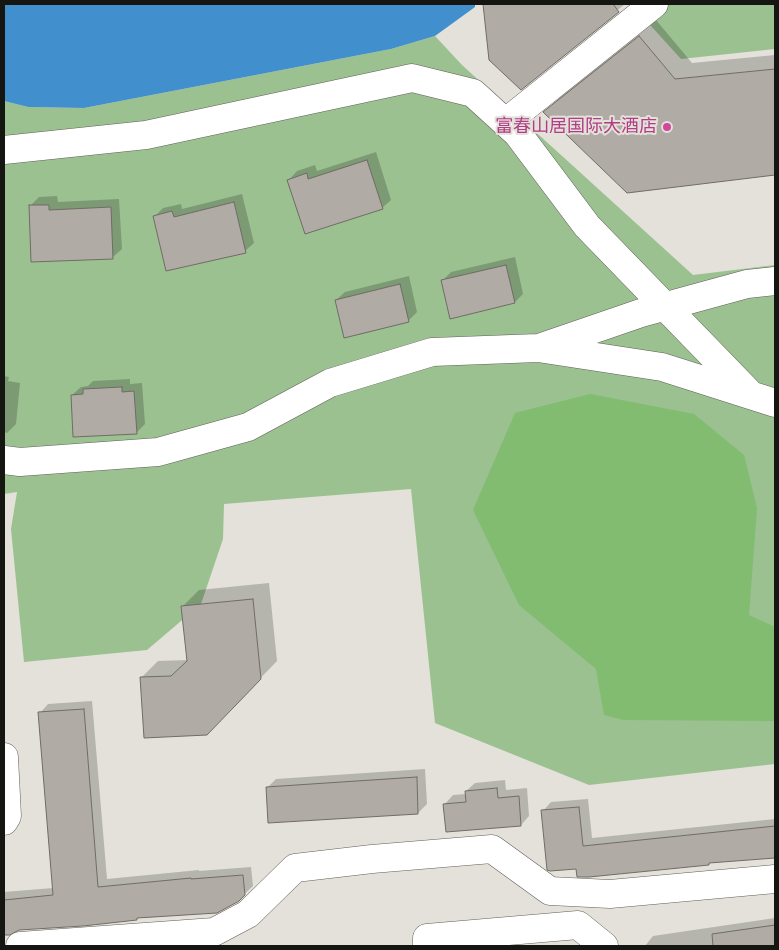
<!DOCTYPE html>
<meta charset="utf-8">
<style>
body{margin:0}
#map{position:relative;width:779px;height:950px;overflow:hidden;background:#e3e1d9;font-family:"IBM Plex Serif",serif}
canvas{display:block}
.frame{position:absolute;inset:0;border:5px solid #151512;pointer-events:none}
</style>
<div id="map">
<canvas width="779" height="950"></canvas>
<div class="frame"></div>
</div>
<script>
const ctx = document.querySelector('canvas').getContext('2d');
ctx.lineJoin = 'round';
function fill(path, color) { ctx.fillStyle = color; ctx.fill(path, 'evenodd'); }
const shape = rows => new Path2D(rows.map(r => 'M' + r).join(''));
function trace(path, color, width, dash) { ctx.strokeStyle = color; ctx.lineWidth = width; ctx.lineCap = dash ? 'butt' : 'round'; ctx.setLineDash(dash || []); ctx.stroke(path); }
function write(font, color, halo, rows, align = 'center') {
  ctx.font = font + ' "IBM Plex Serif","Noto Sans SC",serif'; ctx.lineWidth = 4; ctx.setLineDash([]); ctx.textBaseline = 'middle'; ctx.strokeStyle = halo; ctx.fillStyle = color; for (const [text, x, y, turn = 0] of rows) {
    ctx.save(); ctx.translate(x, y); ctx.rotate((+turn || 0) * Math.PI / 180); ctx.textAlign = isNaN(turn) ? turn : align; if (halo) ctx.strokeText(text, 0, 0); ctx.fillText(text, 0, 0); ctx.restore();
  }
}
const green = shape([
 [631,4,775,4,775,49,681,59],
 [435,36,462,65,693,275,775,265,775,764,589,785,435,723,411,489,224,504,223,539,201,604,147,650,24,662,11,529,17,492,4,494,4,101,28,107,84,108,391,49]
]);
const forest = shape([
 [590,394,694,414,744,455,757,508,749,615,775,627,775,721,623,720,604,715,596,669,519,605,473,510,515,413]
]);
const water = shape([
 [4,4,475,4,475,7,435,36,391,49,84,108,28,107,4,101]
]);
const shadow = shape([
 [485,4,625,4,521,89,490,59],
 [656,20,692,63,775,55,775,174,627,192,545,112,561,96],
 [376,152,391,200,382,208,289,180,297,171,315,165,317,171],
 [242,194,254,243,245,251,154,217,163,208,181,204,182,209],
 [57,196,58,202,119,199,122,249,113,257,30,206,39,197],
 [515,257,523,294,515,302,442,281,451,272],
 [409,276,417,312,408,321,336,300,345,292],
 [4,376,9,377,8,381,20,383,16,424,7,433,4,432],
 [130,379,130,384,142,383,145,424,136,433,72,395,81,387,88,386,93,381],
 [269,583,277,661,223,717,141,678,158,661,188,660,182,607,199,590],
 [92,701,107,879,199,870,199,871,251,867,253,886,238,900,138,916,19,929,9,933,4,934,4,892,53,888,40,713,48,704],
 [425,769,427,804,418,813,268,787,276,779],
 [505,780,506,790,527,788,529,816,521,825,445,804,453,795,466,794,466,791,475,783],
 [588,799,592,838,775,819,775,857,710,862,709,864,577,867,543,811,551,802],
 [775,918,775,946,645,946,653,936]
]);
const building = shape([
 [483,4,613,4,619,12,521,90,489,60,483,4],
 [639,36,675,79,775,69,775,175,627,193,543,112,639,36],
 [367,160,383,209,305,234,287,180,307,173,308,179,367,160],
 [234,202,246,253,166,271,153,216,172,211,174,217,234,202],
 [29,205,49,205,49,210,111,207,113,259,31,262,29,205],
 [506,265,515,303,450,319,441,280,506,265],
 [400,284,409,322,344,338,335,300,400,284],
 [122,387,122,392,134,391,137,434,73,437,71,395,83,394,83,389,122,387],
 [253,599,261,679,207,735,144,738,140,677,171,676,187,661,181,606,253,599],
 [84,709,98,887,191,878,191,879,243,875,245,895,239,901,217,913,137,918,137,920,83,926,19,930,10,935,4,935,4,900,53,895,38,712,84,709],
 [417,777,418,814,268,823,266,787,417,777],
 [497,788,498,798,519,796,521,826,446,832,443,804,466,802,465,791,497,788],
 [579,807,583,846,775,826,775,858,709,863,709,865,589,877,577,877,576,869,550,871,547,870,541,810,579,807],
 [775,925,775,946,713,946,712,934,775,925]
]);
const minor = shape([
 [506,122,654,4],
 [4,150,146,135,412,78,473,93,518,134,587,226,751,395],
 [542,347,641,313,747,284,775,281],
 [4,460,20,462,158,452,248,427,330,383,432,352,538,348,662,367,775,403],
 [4,757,7,816,4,821],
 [20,946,214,932,248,914,295,868,372,859,492,849,550,891,610,894,775,879],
 [427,946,427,938,578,925,604,946]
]);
const markers = [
 [667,127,5,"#d1479c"]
];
const hotelNames = [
 ["富春山居国际大酒店",657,127]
];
fill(green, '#9bc191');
fill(forest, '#81bc71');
fill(water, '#428fcd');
fill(shadow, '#0003');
fill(building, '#b0aca5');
trace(building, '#706c65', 1);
trace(minor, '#615f58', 29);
trace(minor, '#fff', 28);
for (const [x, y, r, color] of markers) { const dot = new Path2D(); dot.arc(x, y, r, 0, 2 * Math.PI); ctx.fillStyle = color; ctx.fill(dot); trace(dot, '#e3e1d9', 2); }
write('18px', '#b23c85', '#e3e1d9', hotelNames, 'right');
</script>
